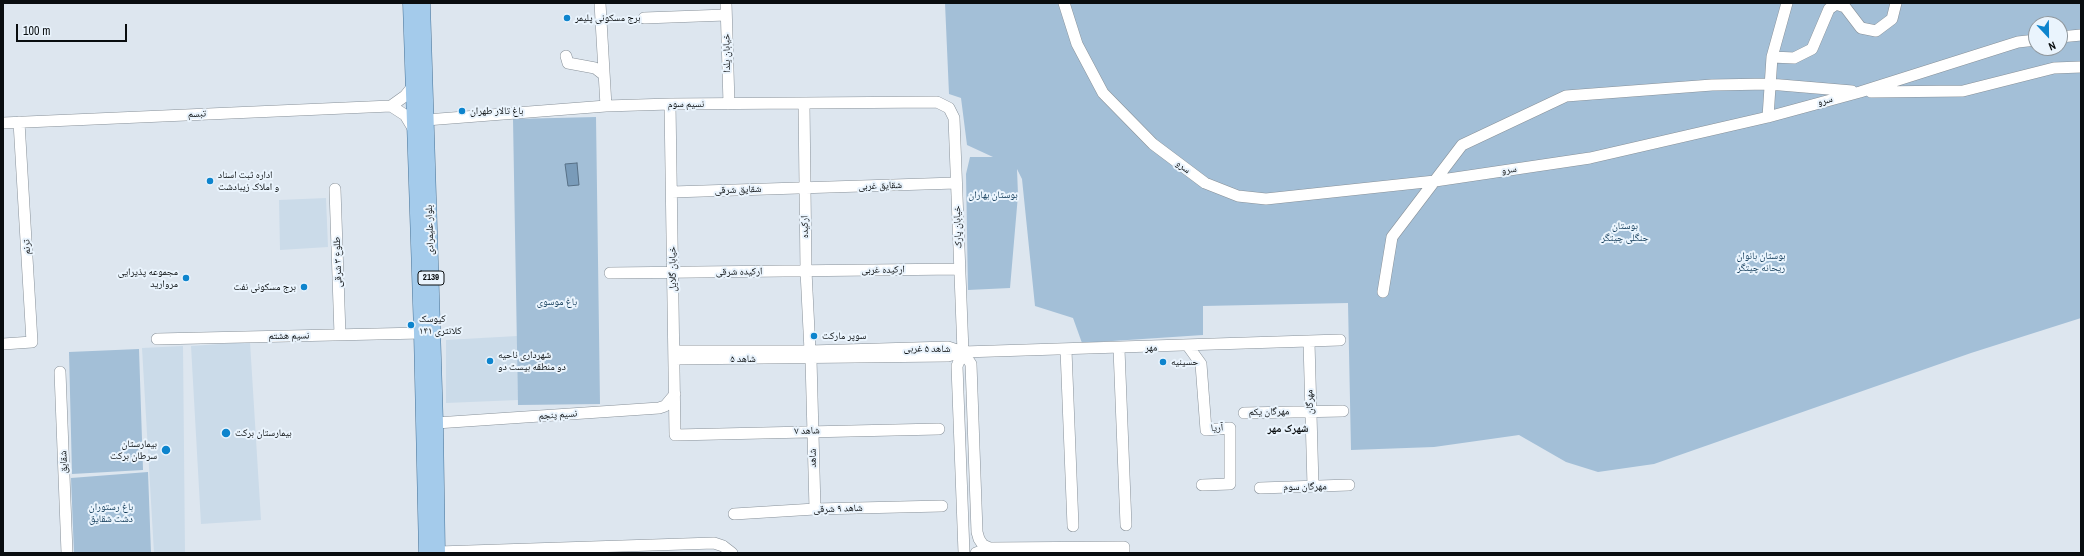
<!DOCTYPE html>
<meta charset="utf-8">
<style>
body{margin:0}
#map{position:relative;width:2084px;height:556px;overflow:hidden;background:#dde6ef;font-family:"Archivo Narrow",sans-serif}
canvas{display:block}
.frame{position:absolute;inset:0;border:4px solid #090d0f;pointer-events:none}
.north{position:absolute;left:2028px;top:16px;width:40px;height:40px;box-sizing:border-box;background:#eaf4fd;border:1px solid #90989e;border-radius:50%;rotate:158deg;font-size:11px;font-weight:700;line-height:16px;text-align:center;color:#090d0f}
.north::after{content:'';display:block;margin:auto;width:14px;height:18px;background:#0d84cd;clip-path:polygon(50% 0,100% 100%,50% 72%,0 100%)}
.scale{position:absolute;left:16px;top:24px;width:111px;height:18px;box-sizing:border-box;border:2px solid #090d0f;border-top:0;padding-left:5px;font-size:12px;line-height:14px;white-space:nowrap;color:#090d0f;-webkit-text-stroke:3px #eaf4fd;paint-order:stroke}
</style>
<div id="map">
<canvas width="2084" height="556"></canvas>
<div class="frame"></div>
<div class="north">N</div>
<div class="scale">100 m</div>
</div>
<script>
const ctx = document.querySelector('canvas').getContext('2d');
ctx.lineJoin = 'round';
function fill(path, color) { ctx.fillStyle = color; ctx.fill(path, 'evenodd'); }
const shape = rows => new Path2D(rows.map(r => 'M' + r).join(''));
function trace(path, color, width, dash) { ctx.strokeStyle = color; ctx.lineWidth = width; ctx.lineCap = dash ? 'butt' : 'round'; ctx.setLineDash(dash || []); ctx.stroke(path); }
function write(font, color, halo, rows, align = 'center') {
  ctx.font = font + ' "Archivo Narrow","Noto Naskh Arabic",sans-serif'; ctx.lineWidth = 4; ctx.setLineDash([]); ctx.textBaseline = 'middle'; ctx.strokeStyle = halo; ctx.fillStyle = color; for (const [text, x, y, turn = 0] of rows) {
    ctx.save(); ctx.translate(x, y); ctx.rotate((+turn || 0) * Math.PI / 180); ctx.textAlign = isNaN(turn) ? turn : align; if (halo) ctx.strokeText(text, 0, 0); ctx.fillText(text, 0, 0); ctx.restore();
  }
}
const built = shape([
 [326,198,328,247,280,250,279,200],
 [517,336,518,400,446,403,446,340],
 [250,342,261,520,201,524,191,346],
 [183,346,185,553,154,553,142,348]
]);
const green = shape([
 [945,3,2081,3,2081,318,1971,353,1654,464,1598,472,1566,462,1519,435,1434,447,1351,450,1348,303,1203,306,1203,335,1082,343,1073,318,1035,306,1022,179,1017,169,1018,195,1010,288,968,290,966,174,970,157,993,157,967,145,961,98,949,94],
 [2036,24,2060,24,2060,48,2036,48],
 [596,117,600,404,518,405,513,119],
 [139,349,143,470,72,474,69,352],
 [148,472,151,553,74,553,71,478]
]);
const water = shape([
 [577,163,579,185,568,186,565,164,577,163]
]);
const minor = shape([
 [600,3,606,106],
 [726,3,729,104],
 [1064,3,1077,44,1103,93,1153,144,1205,183,1238,196,1266,199,1435,181,1590,158,1768,117,1860,92,2018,42,2036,40],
 [644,18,726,15],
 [2060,37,2081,35],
 [566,56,568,63,595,68,604,75],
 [1772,57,1794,58,1812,49,1829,9,1836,4,1845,7,1861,28,1876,31,1892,19,1896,3],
 [1871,92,1963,91,2054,68,2081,67],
 [804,103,806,271,810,351],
 [670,104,675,435,939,429],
 [391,106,405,96,413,86],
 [1768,117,1772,57,1787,3],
 [426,120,606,106,670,104,937,102,949,108,954,118,963,352,957,366,964,553],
 [3,123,391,106,405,115,414,130],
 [335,189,340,335],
 [672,192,956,183],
 [610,273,959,269],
 [1383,292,1392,237,1462,145,1566,96,1712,85,1769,84,1852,91],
 [157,339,421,333],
 [1309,342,1313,486],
 [3,344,32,342,19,122],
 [1188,346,1201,364,1206,430,1230,428,1230,484,1202,485],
 [1119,349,1126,525],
 [1066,350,1073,526],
 [674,351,810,351,948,347,963,352],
 [963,352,971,364,977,532,979,539,983,545,990,548],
 [674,359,948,356,963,352,1340,340],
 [811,359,815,509],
 [60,372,67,553],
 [1244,413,1343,411],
 [436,423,659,408,665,406,675,394],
 [1260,488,1349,485],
 [734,514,815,509,942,506],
 [438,552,714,543,723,546,732,553],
 [976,553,990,548,1124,547,1124,553]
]);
const major = shape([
 [410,3,421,333,426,553],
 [423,3,436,423,438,553]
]);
const markers = [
 [567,18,4,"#0d84cd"],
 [462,111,4,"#0d84cd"],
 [210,181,4,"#0d84cd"],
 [186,278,4,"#0d84cd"],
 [304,287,4,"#0d84cd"],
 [411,325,4,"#0d84cd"],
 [814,336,4,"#0d84cd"],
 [490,361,4,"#0d84cd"],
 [1163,362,4,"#0d84cd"],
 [226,433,5,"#0d84cd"],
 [166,450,5,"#0d84cd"]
];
const shields = [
 [431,278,26]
];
const shieldNames = [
 ["2139",431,278]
];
const poiNames = [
 ["برج مسکونی پلیمر",575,18],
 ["باغ تالار طهران",470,111],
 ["اداره ثبت اسناد",218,175],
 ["و املاک زیبادشت",218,187],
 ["مجموعه پذیرایی",178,272,"right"],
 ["مروارید",178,284,"right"],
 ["برج مسکونی نفت",296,287,"right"],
 ["کیوسک",419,319],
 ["کلانتری ۱۴۱",419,331],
 ["سوپر مارکت",822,336],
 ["شهرداری ناحیه",498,355],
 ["دو منطقه بیست دو",498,367],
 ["حسینیه",1171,362],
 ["بیمارستان برکت",235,433],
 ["بیمارستان",157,444,"right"],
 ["سرطان برکت",157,456,"right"]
];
const streetNames = [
 ["خیابان یلدا",727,53,-91],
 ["سرو",1825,101,-15],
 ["نسیم سوم",686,104],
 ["تبسم",197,114,-3],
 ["سرو",1183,167,37],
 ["سرو",1509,170,-8],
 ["شقایق غربی",880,186,-2],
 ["شقایق شرقی",738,190,-2],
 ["ارکیده",805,227,-91],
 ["خیابان پارک",958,227,-92],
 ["بلوار علیمرادی",430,230,-92],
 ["ترنم",27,247,-93],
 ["طلوع ۳ شرقی",338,262,-92],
 ["خیابان گلایل",673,269,-91],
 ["ارکیده غربی",883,270,-1],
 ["ارکیده شرقی",739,272,-1],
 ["نسیم هشتم",289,336,-1],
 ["مهر",1151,348,-2],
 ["شاهد ۵ غربی",927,349,1],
 ["شاهد ۵",743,359],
 ["مهرگان",1310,402,-92],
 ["مهرگان یکم",1269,412,-1],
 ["نسیم پنجم",558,415,-4],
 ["آریا",1217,428,-4],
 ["شاهد ۷",807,431,-1],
 ["شاهد",813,458,-91],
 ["شقایق",64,462,-92],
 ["مهرگان سوم",1305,487,-1],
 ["شاهد ۹ شرقی",838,509,-2]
];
const parkNames = [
 ["بوستان بهاران",993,195],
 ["بوستان",1625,226],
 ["جنگلی چیتگر",1625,238],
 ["بوستان بانوان",1761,256],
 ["ریحانه چیتگر",1761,268],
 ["باغ موسوی",557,302],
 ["باغ رستوران",111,507],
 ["دشت شقایق",111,519]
];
const neighbourhoodNames = [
 ["شهرک مهر",1288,429]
];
fill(built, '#cbdbe9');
fill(green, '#a3bfd7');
fill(water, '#799bb9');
trace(water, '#577086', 1);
trace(minor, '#889199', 12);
trace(major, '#477296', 15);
trace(minor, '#fff', 11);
trace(major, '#a4cbeb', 14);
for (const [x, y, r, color] of markers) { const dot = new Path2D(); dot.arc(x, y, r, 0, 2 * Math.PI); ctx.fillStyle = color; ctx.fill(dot); trace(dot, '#eaf4fd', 1.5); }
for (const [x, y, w] of shields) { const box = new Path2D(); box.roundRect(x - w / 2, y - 7, w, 14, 3); ctx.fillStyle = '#eaf4fd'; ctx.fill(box); trace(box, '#090d0f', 1); }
write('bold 9px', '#090d0f', null, shieldNames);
write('10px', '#090d0f', '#eaf4fd', poiNames, 'left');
write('10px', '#090d0f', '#eaf4fd', streetNames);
write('10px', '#0e3856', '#eaf4fd', parkNames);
write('bold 11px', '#090d0f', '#eaf4fd', neighbourhoodNames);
</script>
